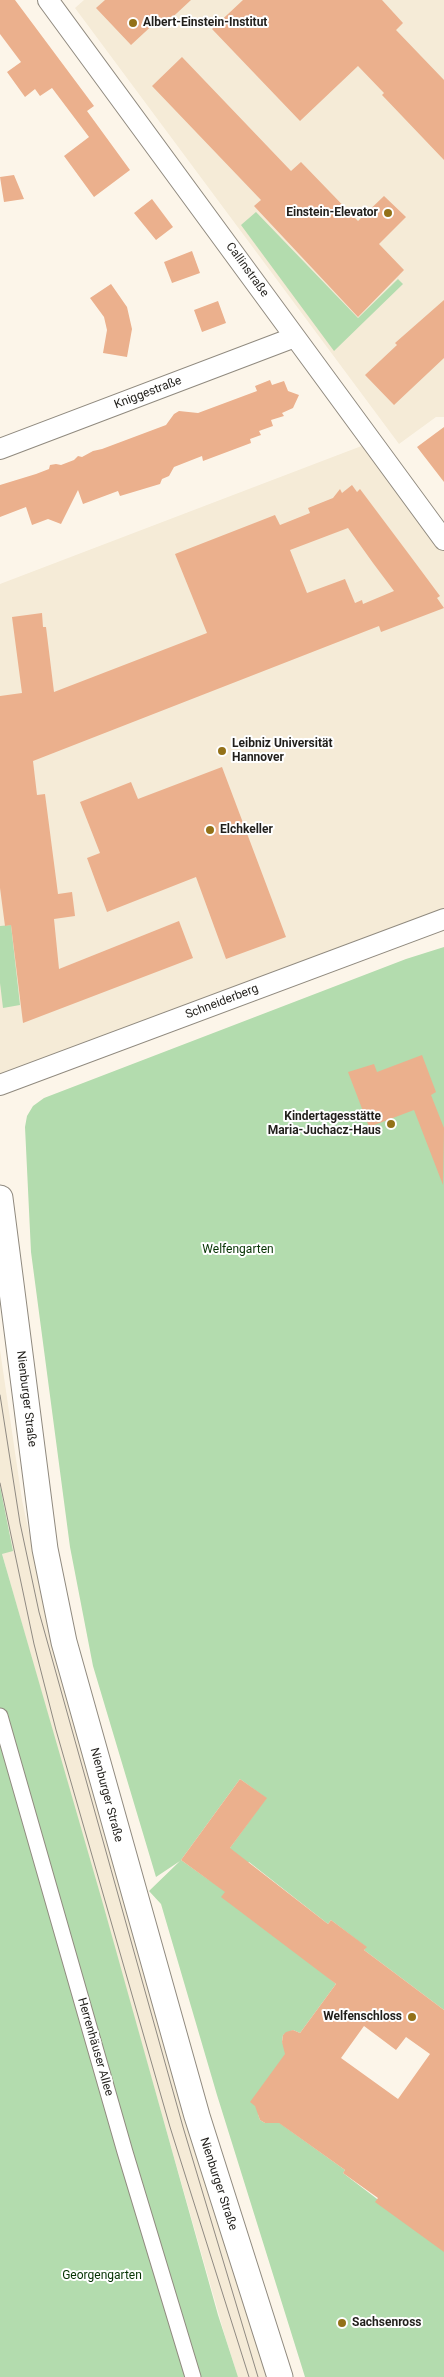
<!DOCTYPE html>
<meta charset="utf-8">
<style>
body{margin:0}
canvas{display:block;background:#fcf5e9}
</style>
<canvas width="444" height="2377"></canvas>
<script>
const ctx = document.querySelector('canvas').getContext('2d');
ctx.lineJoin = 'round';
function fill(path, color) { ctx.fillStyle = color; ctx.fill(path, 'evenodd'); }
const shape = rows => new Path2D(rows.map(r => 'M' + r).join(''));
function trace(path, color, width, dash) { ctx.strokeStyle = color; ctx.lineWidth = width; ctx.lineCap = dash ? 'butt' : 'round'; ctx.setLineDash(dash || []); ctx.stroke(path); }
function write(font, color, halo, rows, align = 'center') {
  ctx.font = font + ' Roboto,sans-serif'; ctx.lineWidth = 4; ctx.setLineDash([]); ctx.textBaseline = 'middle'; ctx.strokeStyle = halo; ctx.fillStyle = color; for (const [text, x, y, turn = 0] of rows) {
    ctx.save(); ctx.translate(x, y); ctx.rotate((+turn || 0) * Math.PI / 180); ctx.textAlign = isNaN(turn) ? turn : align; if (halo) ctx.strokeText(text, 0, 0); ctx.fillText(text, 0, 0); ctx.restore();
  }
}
const built = shape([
 [84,0,444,0,444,417,436,417,399,444,75,8],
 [372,442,444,540,444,919,0,1085,0,584],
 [0,1350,22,1500,32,1547,37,1547,269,2377,238,2377,225,2336,2,1554,13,1550,0,1486]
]);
const green = shape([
 [256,212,358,318,398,279,403,284,334,351,241,225],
 [11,925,20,1005,3,1008,0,983,0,926],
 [444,947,444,2010,364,1950,366,1947,331,1920,328,1924,249,1862,245,1865,227,1852,266,1798,240,1779,181,1860,209,1880,211,1877,336,1984,300,2033,293,2030,283,2035,282,2042,287,2051,258,2114,260,2120,265,2123,270,2123,274,2119,345,2170,343,2173,444,2250,444,2377,305,2377,217,2095,161,1904,149,1891,180,1861,156,1877,93,1666,70,1547,31,1252,25,1127,27,1116,33,1106,44,1098,406,959],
 [0,1486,13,1551,2,1554,103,1904,218,2315,238,2377,0,2377]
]);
const building = shape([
 [0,0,15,0,94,106,87,111,130,170,94,197,64,156,89,137,52,88,40,96,35,89,25,97,7,72,21,62,0,34],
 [105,0,191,0,163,26,158,20,131,45,96,8],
 [243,0,382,0,403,23,396,30,444,80,444,160,382,95,384,93,358,66,300,121,212,29],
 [182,57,291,171,301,162,358,221,384,196,406,217,379,244,404,270,358,317,254,206,261,200,152,86],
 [14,175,24,199,4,202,0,177],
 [152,199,173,227,156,240,134,213],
 [192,251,200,273,172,283,164,262],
 [111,284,127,307,132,329,127,357,103,353,107,330,104,317,90,298],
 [444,300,444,358,394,405,365,375,397,345,395,343],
 [218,301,226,323,202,332,194,310],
 [270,380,272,385,284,381,288,391,299,395,293,408,282,413,284,416,271,420,273,426,259,431,261,435,250,439,251,443,203,461,202,456,174,467,169,476,162,479,160,484,120,496,118,491,83,504,78,490,61,524,48,519,32,525,26,507,0,517,0,485,36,474,49,469,50,465,56,464,61,465,74,460,78,456,82,457,93,451,102,449,166,425,174,414,179,411,198,413,257,391,255,386],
 [444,427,444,482,417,447],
 [352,485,357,492,360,489,411,557,440,596,437,598,444,608,381,632,379,626,33,761,37,795,45,794,58,894,72,892,75,916,54,919,59,969,179,921,193,958,23,1023,11,925,5,926,0,888,0,696,22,693,12,617,42,613,43,627,46,627,54,692,207,633,175,554,275,515,280,525,310,513,308,508,333,498,340,489,342,493],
 [348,528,373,563,394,591,363,604,362,600,355,603,345,579,307,593,290,550],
 [222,767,286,937,226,959,196,877,107,912,87,858,100,853,80,802,131,782,138,799],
 [422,1055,436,1092,431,1095,444,1128,443,1185,414,1110,369,1127,348,1072,374,1064,377,1072],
 [240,1779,267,1798,230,1848,328,1924,331,1920,367,1947,364,1950,444,2010,444,2252,375,2202,378,2198,343,2173,345,2170,279,2123,265,2123,260,2120,255,2106,250,2102,285,2054,282,2042,283,2035,286,2032,293,2030,300,2033,336,1984,221,1897,225,1892,181,1860],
 [364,2026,396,2050,406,2037,430,2054,398,2099,341,2058]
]);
const pedestrian = shape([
 [0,1716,125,2152,193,2377]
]);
const minor = shape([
 [48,0,444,540],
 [0,449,295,337],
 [0,1085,444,919]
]);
const tertiary = shape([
 [0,1198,45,1549,64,1642,197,2116,280,2377]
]);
const tram = shape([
 [0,1395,20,1523,39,1612,183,2127,258,2377],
 [0,1483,34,1644,56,1730,170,2127,249,2377]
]);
const markers = [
 [133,23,5,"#937118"],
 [388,213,5,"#937118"],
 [222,751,5,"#937118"],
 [210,830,5,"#937118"],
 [391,1124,5,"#937118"],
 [412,2017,5,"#937118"],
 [342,2323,5,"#937118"]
];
const poiNames = [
 ["Albert-Einstein-Institut",143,23],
 ["Einstein-Elevator",378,213,"right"],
 ["Leibniz Universität",232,744],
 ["Hannover",232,758],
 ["Elchkeller",220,830],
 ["Kindertagesstätte",381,1117,"right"],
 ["Maria-Juchacz-Haus",381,1131,"right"],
 ["Welfenschloss",402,2017,"right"],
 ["Sachsenross",352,2323]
];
const streetNames = [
 ["Callinstraße",247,270,54],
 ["Kniggestraße",148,393,-21],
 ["Schneiderberg",222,1002,-21],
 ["Nienburger Straße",26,1399,83],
 ["Nienburger Straße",106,1795,75],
 ["Herrenhäuser Allee",95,2047,74],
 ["Nienburger Straße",218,2184,72]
];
const parkNames = [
 ["Welfengarten",238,1250],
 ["Georgengarten",102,2276]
];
fill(built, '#f5ebd7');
fill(green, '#b3dcae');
fill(building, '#ebb08d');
trace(pedestrian, '#908a7f', 17);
trace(minor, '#908a7f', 22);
trace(tertiary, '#908a7f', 27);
trace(pedestrian, '#fff', 15);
trace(minor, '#fff', 20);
trace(tertiary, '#fff', 25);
trace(tram, '#8f8a82', 1);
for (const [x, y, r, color] of markers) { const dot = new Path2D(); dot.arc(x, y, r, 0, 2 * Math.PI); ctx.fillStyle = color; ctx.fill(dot); trace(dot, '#fff', 2); }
write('bold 12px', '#211f1b', '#fff', poiNames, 'left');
write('12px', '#211f1b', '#fff', streetNames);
write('12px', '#053302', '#fff', parkNames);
</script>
